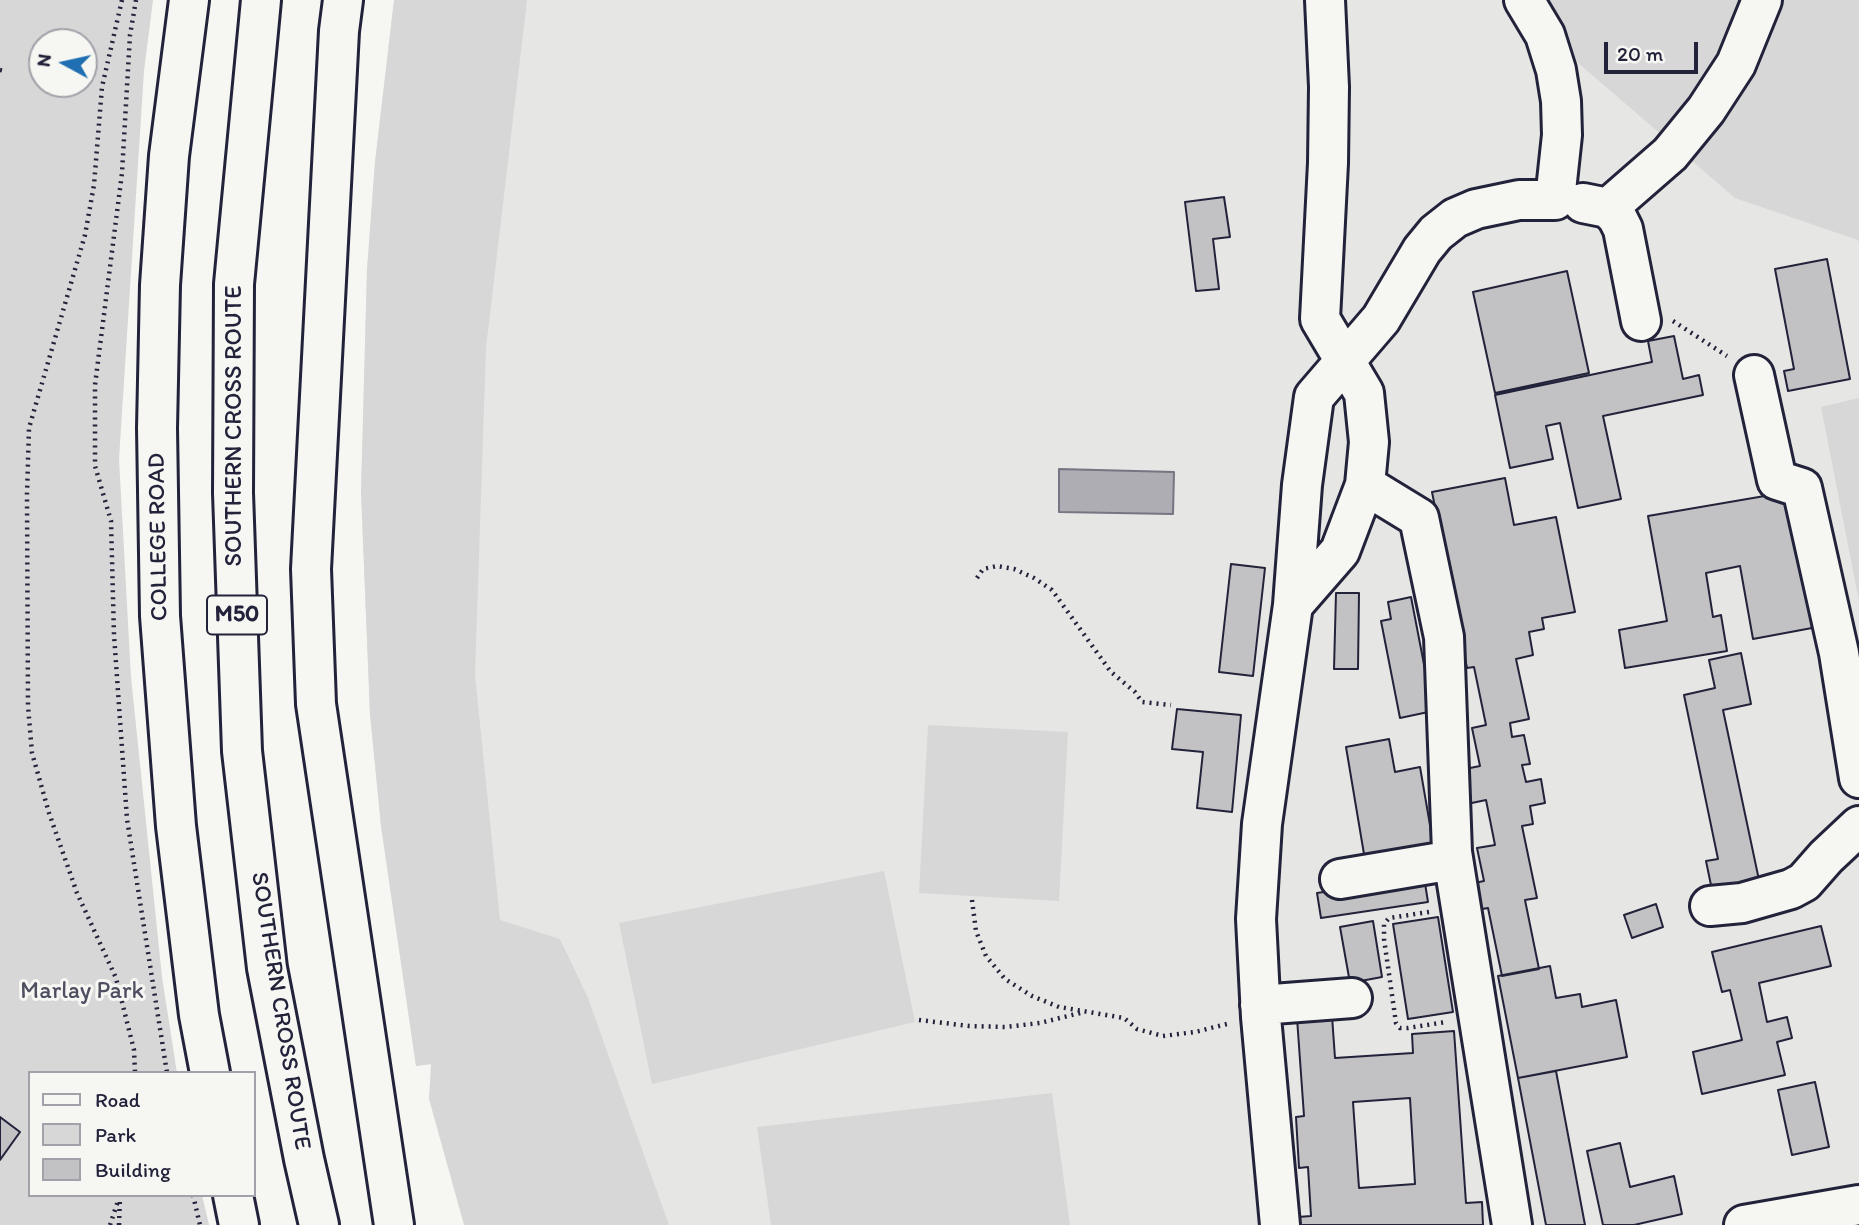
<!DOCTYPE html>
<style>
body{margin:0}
#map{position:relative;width:1859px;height:1225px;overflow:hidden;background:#f6f6f2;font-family:Itim,sans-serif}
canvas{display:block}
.legend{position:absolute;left:28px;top:1071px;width:228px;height:126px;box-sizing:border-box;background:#f6f6f2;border:2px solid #a1a1a9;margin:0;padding:9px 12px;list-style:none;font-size:21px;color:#22223b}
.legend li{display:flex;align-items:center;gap:14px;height:35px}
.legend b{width:35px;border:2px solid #a1a1a9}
.north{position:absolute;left:28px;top:28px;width:70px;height:70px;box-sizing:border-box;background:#f6f6f2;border:2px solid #a1a1a9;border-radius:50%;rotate:278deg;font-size:19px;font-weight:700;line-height:28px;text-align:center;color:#22223b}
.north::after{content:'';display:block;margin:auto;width:24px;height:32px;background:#1f6fb2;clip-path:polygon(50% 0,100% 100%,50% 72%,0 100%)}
.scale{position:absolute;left:1604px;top:42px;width:94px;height:32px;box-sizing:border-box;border:4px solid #22223b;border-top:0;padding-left:9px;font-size:21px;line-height:24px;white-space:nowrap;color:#22223b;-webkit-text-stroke:5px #f6f6f2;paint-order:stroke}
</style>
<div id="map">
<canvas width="1859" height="1225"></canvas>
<ul class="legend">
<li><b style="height:9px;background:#f6f6f2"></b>Road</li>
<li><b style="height:19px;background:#d7d7d7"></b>Park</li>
<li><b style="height:19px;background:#c2c2c4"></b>Building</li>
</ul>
<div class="north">N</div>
<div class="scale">20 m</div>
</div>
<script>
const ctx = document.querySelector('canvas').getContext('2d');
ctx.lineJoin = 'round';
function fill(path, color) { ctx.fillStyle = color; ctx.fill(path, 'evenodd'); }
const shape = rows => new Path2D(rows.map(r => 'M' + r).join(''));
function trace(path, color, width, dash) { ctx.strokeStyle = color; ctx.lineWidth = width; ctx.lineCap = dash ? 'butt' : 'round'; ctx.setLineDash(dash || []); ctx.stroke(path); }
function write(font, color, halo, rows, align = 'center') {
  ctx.font = font + ' Itim,sans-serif'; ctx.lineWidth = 6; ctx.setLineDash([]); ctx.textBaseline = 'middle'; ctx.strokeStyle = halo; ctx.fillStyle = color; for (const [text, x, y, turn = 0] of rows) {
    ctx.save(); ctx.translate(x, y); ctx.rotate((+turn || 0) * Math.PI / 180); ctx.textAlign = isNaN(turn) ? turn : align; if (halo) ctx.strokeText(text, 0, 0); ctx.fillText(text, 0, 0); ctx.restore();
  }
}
const built = shape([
 [394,0,1859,0,1859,1225,584,1225,440,1063,416,1066,381,826,370,714,361,492,367,270,375,162]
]);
const green = shape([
 [0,0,153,0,144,71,119,459,131,677,162,977,177,1073,30,1073,30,1195,202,1195,209,1225,0,1225],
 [42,42,84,42,84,84,42,84],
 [394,0,527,0,486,348,475,675,500,920,560,939,588,998,669,1225,464,1225,429,1099,431,1064,416,1066,381,826,370,714,361,492,367,270,375,162],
 [1505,0,1859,0,1859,244,1858,240,1735,198],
 [1859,398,1859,601,1821,407],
 [928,725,1068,732,1059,901,919,893],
 [884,871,915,1022,652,1084,619,923],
 [1052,1093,1070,1225,771,1225,757,1127]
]);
const water = shape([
 [1059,469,1174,472,1173,514,1059,512,1059,469]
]);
const building = shape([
 [1224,197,1230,237,1213,239,1219,289,1196,291,1185,202,1224,197],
 [1827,259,1850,379,1788,391,1784,371,1794,369,1775,269,1827,259],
 [1567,271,1589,373,1495,393,1473,292,1567,271],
 [1674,336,1683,379,1699,375,1703,395,1603,416,1621,499,1578,508,1560,423,1546,426,1553,459,1510,468,1495,395,1652,362,1648,341,1674,336],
 [1505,478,1514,525,1556,517,1575,612,1542,618,1544,629,1529,632,1533,655,1516,659,1529,719,1510,723,1512,737,1524,735,1530,764,1522,765,1526,782,1541,779,1545,803,1530,806,1533,824,1522,826,1537,898,1525,900,1539,969,1502,976,1488,908,1471,911,1465,885,1484,881,1477,848,1495,845,1486,800,1467,804,1460,770,1480,766,1472,728,1486,725,1474,667,1467,668,1432,492,1505,478],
 [1788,492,1812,628,1753,639,1740,566,1706,573,1713,617,1721,615,1727,651,1625,668,1619,630,1667,621,1648,516,1788,492],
 [1231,564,1265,568,1253,676,1219,672,1231,564],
 [1336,593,1359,593,1358,669,1334,669,1336,593],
 [1411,597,1433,711,1400,718,1381,621,1391,619,1388,602,1411,597],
 [1741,653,1751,704,1723,710,1759,880,1712,890,1706,861,1718,859,1684,695,1715,688,1709,660,1741,653],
 [1177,709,1241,715,1232,812,1197,808,1203,752,1172,749,1177,709],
 [1389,739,1395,772,1420,767,1435,854,1366,866,1346,747,1389,739],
 [1424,877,1428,902,1321,918,1317,893,1424,877],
 [1656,904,1663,927,1632,938,1624,915,1656,904],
 [1438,917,1453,1012,1408,1019,1393,924,1438,917],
 [1373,921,1382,977,1350,983,1340,927,1373,921],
 [1821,926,1831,966,1759,983,1767,1022,1787,1017,1792,1038,1777,1042,1785,1075,1702,1094,1693,1052,1742,1040,1730,990,1722,992,1712,952,1821,926],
 [1550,966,1556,998,1580,994,1582,1007,1616,1000,1627,1057,1518,1078,1498,976,1550,966],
 [1332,1016,1335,1058,1413,1053,1412,1034,1454,1031,1466,1203,1482,1202,1483,1225,1298,1225,1298,1217,1311,1216,1308,1167,1299,1168,1296,1117,1304,1116,1297,1018,1332,1016],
 [1410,1098,1415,1184,1359,1188,1353,1102,1410,1098],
 [1556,1071,1585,1225,1546,1225,1518,1078,1556,1071],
 [1815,1082,1829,1147,1792,1155,1778,1090,1815,1082],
 [0,1117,20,1132,0,1160,0,1117],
 [1620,1143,1630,1187,1674,1176,1682,1214,1634,1225,1603,1225,1587,1151,1620,1143]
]);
const path = shape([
 [122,0,102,87,94,185,85,235,29,428,27,494,28,706,32,753,49,813,77,893,116,978,134,1050,135,1073],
 [136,0,130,35,122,173,95,385,95,466,111,521,114,635,127,819,167,1073],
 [0,70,5,71],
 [1673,321,1727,356],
 [977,578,983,569,997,566,1014,569,1034,578,1052,590,1111,672,1135,692,1142,702,1171,705],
 [972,900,976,931,986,956,1005,979,1032,996,1059,1007,1124,1018,1137,1029,1163,1036,1195,1032,1227,1024],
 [1429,912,1389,918,1384,924,1384,939,1396,1023,1400,1028,1408,1028,1446,1022],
 [919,1020,969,1026,1005,1027,1040,1023,1084,1012],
 [193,1195,200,1225],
 [110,1225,118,1201],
 [119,1225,120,1195]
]);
const minor = shape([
 [189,0,169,156,160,285,157,428,160,616,176,826,199,1015,210,1073],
 [1583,203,1608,208,1617,217,1623,229,1641,321],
 [1608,208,1670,154,1706,110,1736,64,1762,0],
 [1754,375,1777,480,1802,488,1839,653,1859,778],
 [1365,485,1419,518,1444,637,1452,852,1512,1225],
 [1293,605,1340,551,1365,485,1369,442,1364,393,1320,319,1328,163,1329,87,1325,0],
 [1340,879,1453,860],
 [1710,906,1742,903,1791,889,1804,882,1826,857,1859,826],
 [1260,1005,1352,998],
 [233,1195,239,1225],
 [1280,1225,1261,1017,1256,919,1262,824,1293,605,1302,485,1314,397,1381,319,1422,250,1436,233,1455,218,1476,209,1519,200,1555,200,1562,135,1561,101,1556,70,1545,35,1524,0],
 [1744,1225,1859,1205]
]);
const highway = shape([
 [261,0,234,284,233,493,242,751,267,968,304,1159,319,1225],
 [343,0,339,31,311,569,316,704,394,1225]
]);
const shields = [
 [237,615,60]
];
const shieldNames = [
 ["M50",237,615]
];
const streetNames = [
 ["SOUTHERN CROSS ROUTE",235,426,-90],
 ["COLLEGE ROAD",159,537,-91],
 ["SOUTHERN CROSS ROUTE",280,1011,81]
];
const parkNames = [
 ["Marlay Park",82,992]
];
fill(built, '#e6e6e4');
fill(green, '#d7d7d7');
fill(water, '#adadb3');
trace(water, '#757583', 2);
fill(building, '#c2c2c4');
trace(building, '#22223b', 2);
trace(minor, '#22223b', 44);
trace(highway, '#22223b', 44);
trace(path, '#22223b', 4.5, [2, 5]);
trace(minor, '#f6f6f2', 38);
trace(highway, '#f6f6f2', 38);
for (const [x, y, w] of shields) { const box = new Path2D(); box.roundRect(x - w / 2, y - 19.5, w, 39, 5); ctx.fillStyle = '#f6f6f2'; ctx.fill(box); trace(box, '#22223b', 2); }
write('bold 23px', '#22223b', null, shieldNames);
write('24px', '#22223b', '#f6f6f2', streetNames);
write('24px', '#4f4f62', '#f6f6f2', parkNames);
</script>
